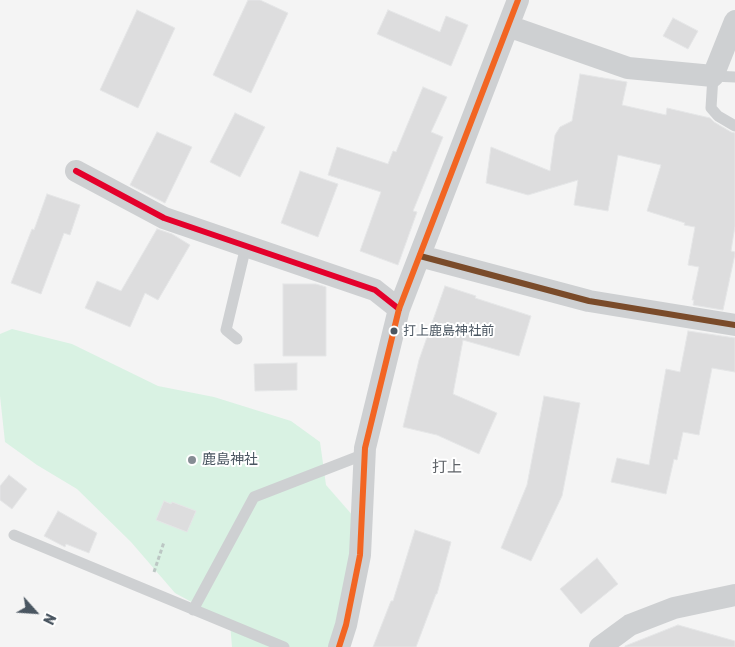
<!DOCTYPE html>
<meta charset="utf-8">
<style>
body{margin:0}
#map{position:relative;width:735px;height:647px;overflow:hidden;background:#f4f4f4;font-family:Rubik,sans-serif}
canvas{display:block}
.north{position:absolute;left:10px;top:587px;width:50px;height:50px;-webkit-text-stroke:4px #fff;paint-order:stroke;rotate:116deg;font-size:14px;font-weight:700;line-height:20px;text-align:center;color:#4a5661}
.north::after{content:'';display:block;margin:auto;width:18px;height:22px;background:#4a5661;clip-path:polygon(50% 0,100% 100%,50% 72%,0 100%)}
</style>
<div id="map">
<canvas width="735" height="647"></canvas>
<div class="north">N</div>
</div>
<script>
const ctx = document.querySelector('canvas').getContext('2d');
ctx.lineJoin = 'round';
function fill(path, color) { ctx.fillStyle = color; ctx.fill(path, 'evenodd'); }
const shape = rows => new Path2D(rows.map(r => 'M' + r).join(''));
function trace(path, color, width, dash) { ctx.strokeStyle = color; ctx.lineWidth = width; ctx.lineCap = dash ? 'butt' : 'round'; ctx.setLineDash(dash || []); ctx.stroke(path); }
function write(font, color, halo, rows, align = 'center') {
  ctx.font = font + ' Rubik,"Noto Sans JP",sans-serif'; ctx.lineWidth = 4; ctx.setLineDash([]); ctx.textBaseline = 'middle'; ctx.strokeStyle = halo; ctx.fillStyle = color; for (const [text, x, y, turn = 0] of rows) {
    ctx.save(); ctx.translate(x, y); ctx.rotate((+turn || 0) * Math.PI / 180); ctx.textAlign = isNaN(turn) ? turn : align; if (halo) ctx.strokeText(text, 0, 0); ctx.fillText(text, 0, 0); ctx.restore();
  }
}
const green = shape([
 [12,329,72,344,158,386,214,397,291,421,320,442,326,485,361,525,331,647,232,647,230,623,175,593,131,542,77,489,37,465,5,442,0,396,0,334]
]);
const building = shape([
 [248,0,260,0,288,13,251,93,213,75,248,0],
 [137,10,175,28,138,108,100,90,137,10],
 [388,10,440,32,446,16,468,25,451,66,377,34,388,10],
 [673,18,698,31,688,49,663,36,673,18],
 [580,74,627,82,622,105,666,115,667,108,710,118,714,122,731,132,735,133,735,226,731,251,735,252,735,254,723,310,693,305,694,300,692,300,699,267,688,265,695,227,684,225,685,223,647,211,661,165,618,155,608,211,574,205,578,180,528,195,486,183,491,147,550,171,555,135,560,127,572,121,580,74],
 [423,87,447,97,431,132,443,137,413,211,417,212,398,265,360,251,381,192,328,175,337,147,388,164,393,151,396,152,423,87],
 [235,113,265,127,240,177,210,162,235,113],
 [157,132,192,147,165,203,130,185,157,132],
 [300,171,338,184,318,237,281,223,300,171],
 [47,194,80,205,70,235,64,233,41,294,11,283,32,229,34,230,47,194],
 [157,229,172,234,190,245,158,300,145,293,130,327,85,308,97,281,121,291,157,229],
 [283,284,316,284,326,287,326,356,283,356,283,284],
 [445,286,476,296,475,298,531,316,519,356,463,340,453,394,497,413,479,454,437,435,403,427,419,360,445,286],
 [688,331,735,338,735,372,712,368,699,435,683,432,677,460,674,459,666,494,611,482,617,458,649,465,666,369,680,372,688,331],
 [297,363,297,390,255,391,254,364,297,363],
 [544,396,580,403,562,496,531,561,501,548,527,485,544,396],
 [9,475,27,489,12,509,0,500,0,486,9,475],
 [164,501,171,504,172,502,196,511,187,532,156,520,164,501],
 [58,511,97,533,89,553,66,544,65,547,44,536,58,511],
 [415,530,451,542,437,594,436,594,416,647,373,647,391,601,393,601,415,530],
 [597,558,618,584,581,614,560,589,597,558],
 [678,625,735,641,735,647,625,647,625,646,678,625]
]);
const path = shape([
 [154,572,164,542]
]);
const service = shape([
 [735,77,713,76,711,108,718,116,735,126],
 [237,339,226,330,246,246],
 [14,535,284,647],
 [193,610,254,497,365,454]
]);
const minor = shape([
 [508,26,628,68,713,76,735,21],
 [76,171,164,218,375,290,399,309],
 [420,256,589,301,735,325],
 [339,647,346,625,360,555,365,448,399,309,518,0],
 [600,647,630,625,674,608,735,595]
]);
const bus1 = shape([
 [76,171,164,218,375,290,399,309]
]);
const bus2 = shape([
 [420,256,589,301,735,325]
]);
const bus3 = shape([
 [339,647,346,625,360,555,365,448,399,309,518,0]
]);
const markers = [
 [394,331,4.5,"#4a5661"],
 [192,460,5,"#868d94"]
];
const busNames = [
 ["打上鹿島神社前",403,331]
];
const poiNames = [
 ["鹿島神社",202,460]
];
const neighbourhoodNames = [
 ["打上",447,468]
];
fill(green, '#d9f2e3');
fill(building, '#ddddde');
trace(building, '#e5e6e7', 1);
trace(path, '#bcc7c4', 3, [4, 2.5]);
trace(service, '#ced0d2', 11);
trace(minor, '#ced0d2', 22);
trace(bus1, '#e4002b', 6);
trace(bus2, '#7a4b2a', 6);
trace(bus3, '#f26522', 6);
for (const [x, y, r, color] of markers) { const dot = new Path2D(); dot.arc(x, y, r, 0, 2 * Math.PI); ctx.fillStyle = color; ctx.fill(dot); trace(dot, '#fff', 2); }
write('13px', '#4a5661', '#fff', busNames, 'left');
write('14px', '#4a5661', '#fff', poiNames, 'left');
write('15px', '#5f6368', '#fff', neighbourhoodNames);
</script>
